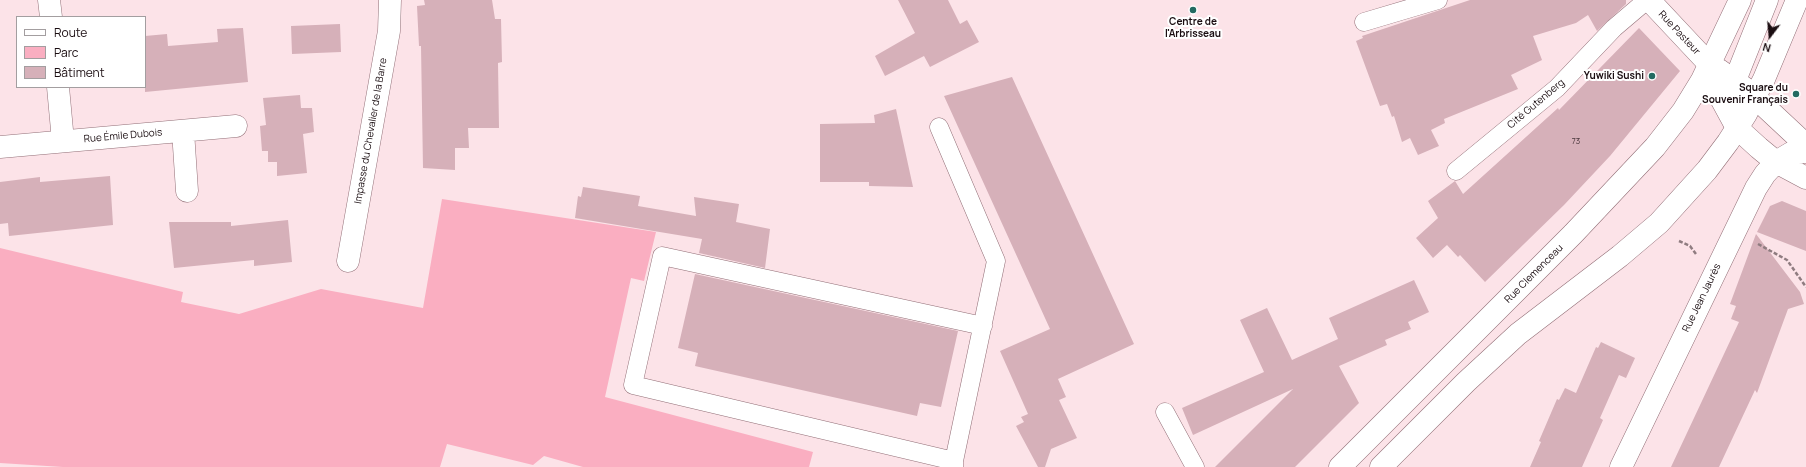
<!DOCTYPE html>
<meta charset="utf-8">
<style>
body{margin:0}
#map{position:relative;width:1806px;height:467px;overflow:hidden;background:#fce3e8;font-family:Manrope,sans-serif}
canvas{display:block}
.legend{position:absolute;left:16px;top:16px;width:130px;height:72px;box-sizing:border-box;background:#fff;border:1px solid #a39ea0;margin:0;padding:5px 7px;list-style:none;font-size:12px;color:#1a0d11}
.legend li{display:flex;align-items:center;gap:8px;height:20px}
.legend b{width:20px;border:1px solid #a39ea0}
.north{position:absolute;left:1750px;top:16px;width:40px;height:40px;-webkit-text-stroke:3px #fff;paint-order:stroke;rotate:196deg;font-size:11px;font-weight:700;line-height:16px;text-align:center;color:#1a0d11}
.north::after{content:'';display:block;margin:auto;width:14px;height:18px;background:#1a0d11;clip-path:polygon(50% 0,100% 100%,50% 72%,0 100%)}
</style>
<div id="map">
<canvas width="1806" height="467"></canvas>
<ul class="legend">
<li><b style="height:5px;background:#fff"></b>Route</li>
<li><b style="height:11px;background:#faaec1"></b>Parc</li>
<li><b style="height:11px;background:#d6b0b9"></b>Bâtiment</li>
</ul>
<div class="north">N</div>
</div>
<script>
const ctx = document.querySelector('canvas').getContext('2d');
ctx.lineJoin = 'round';
function fill(path, color) { ctx.fillStyle = color; ctx.fill(path, 'evenodd'); }
const shape = rows => new Path2D(rows.map(r => 'M' + r).join(''));
function trace(path, color, width, dash) { ctx.strokeStyle = color; ctx.lineWidth = width; ctx.lineCap = dash ? 'butt' : 'round'; ctx.setLineDash(dash || []); ctx.stroke(path); }
function write(font, color, halo, rows, align = 'center') {
  ctx.font = font + ' Manrope,sans-serif'; ctx.lineWidth = 4; ctx.setLineDash([]); ctx.textBaseline = 'middle'; ctx.strokeStyle = halo; ctx.fillStyle = color; for (const [text, x, y, turn = 0] of rows) {
    ctx.save(); ctx.translate(x, y); ctx.rotate((+turn || 0) * Math.PI / 180); ctx.textAlign = isNaN(turn) ? turn : align; if (halo) ctx.strokeText(text, 0, 0); ctx.fillText(text, 0, 0); ctx.restore();
  }
}
const green = shape([
 [442,199,656,232,644,281,631,278,605,397,813,452,809,467,583,467,544,456,533,465,447,444,440,467,63,467,0,463,0,248,183,292,181,302,239,314,321,289,423,308]
]);
const building = shape([
 [424,0,492,0,495,19,501,19,502,62,498,63,499,128,468,128,469,148,455,148,455,170,423,168,421,46,419,46,417,6,425,5],
 [898,0,948,0,960,24,967,20,979,42,930,67,924,56,885,76,875,56,915,33],
 [1470,0,1626,0,1626,4,1597,31,1588,15,1576,23,1533,36,1542,60,1511,75,1518,89,1444,119,1445,123,1431,130,1439,146,1418,155,1410,138,1402,142,1394,116,1392,117,1387,104,1380,106,1356,41,1363,38,1362,36],
 [340,24,341,52,292,54,291,26],
 [243,28,248,82,145,92,145,36,167,34,168,46,218,42,217,29],
 [1639,28,1680,71,1610,156,1564,205,1485,282,1460,255,1458,257,1447,245,1433,258,1416,238,1438,218,1428,201,1455,181,1463,194,1558,108,1559,110],
 [1012,77,1134,344,1058,379,1066,397,1059,400,1077,438,1051,449,1045,467,1038,467,1016,426,1024,422,1021,417,1028,414,1000,351,1050,329,944,96],
 [300,95,301,108,312,108,314,132,303,134,307,173,277,176,277,162,268,162,268,151,262,151,260,126,266,125,263,98],
 [896,109,913,187,869,186,869,182,820,182,820,124,875,123,874,115],
 [110,176,113,225,9,236,8,223,0,224,0,182,40,177,40,182],
 [583,187,640,196,638,206,696,216,694,197,739,204,736,222,770,229,765,268,699,253,702,239,575,218,578,196,581,197],
 [1782,201,1806,211,1806,251,1757,232,1770,206],
 [288,220,292,262,254,266,254,260,174,268,169,222,231,222,231,226],
 [1756,234,1800,292,1804,304,1788,309,1757,393,1755,390,1719,467,1671,467,1739,322,1731,319,1736,306,1730,304],
 [695,274,958,331,941,407,920,403,917,416,695,366,698,353,678,348],
 [1414,280,1429,312,1408,322,1411,329,1385,340,1387,345,1339,366,1359,403,1295,467,1215,467,1293,389,1193,435,1182,408,1264,372,1240,320,1267,308,1292,360,1338,339,1329,318],
 [1601,342,1635,358,1626,378,1619,375,1600,418,1603,420,1582,467,1530,467,1541,442,1539,441,1557,399,1559,400,1565,388,1576,393,1596,347,1598,348]
]);
const path = shape([
 [1679,241,1690,246,1696,254],
 [1758,244,1787,260,1806,287]
]);
const service = shape([
 [1364,22,1438,0],
 [939,127,996,261,954,461,954,467],
 [1456,171,1557,88,1614,28,1647,0],
 [1165,412,1195,467],
 [954,461,633,385,662,256,983,326]
]);
const minor = shape([
 [49,0,51,17],
 [1710,65,1718,93,1737,128,1759,148,1776,162,1806,178],
 [1719,70,1746,89,1806,145],
 [58,87,63,141],
 [183,131,187,191],
 [0,147,236,126],
 [348,261,389,31,390,0],
 [1621,467,1756,188,1765,174,1776,162,1791,153,1806,152]
]);
const tertiary = shape([
 [1649,0,1710,65]
]);
const primary = shape([
 [1737,128,1731,104,1732,88,1767,0],
 [1340,467,1573,234,1655,147,1683,111,1702,80,1740,0],
 [1381,467,1466,382,1518,334,1620,256,1659,223,1707,170,1728,142,1746,114,1764,79,1797,0]
]);
const markers = [
 [1193,10,4,"#226a61"],
 [1652,76,4,"#226a61"],
 [1796,94,4,"#226a61"]
];
const numberNames = [
 ["73",1576,142]
];
const poiNames = [
 ["Centre de",1193,22,"center"],
 ["l'Arbrisseau",1193,34,"center"],
 ["Yuwiki Sushi",1644,76],
 ["Square du",1788,88],
 ["Souvenir Français",1788,100]
];
const streetNames = [
 ["Rue Pasteur",1679,33,47],
 ["Cité Gutenberg",1536,104,-40],
 ["Impasse du Chevalier de la Barre",371,131,-80],
 ["Rue Émile Dubois",123,136,-5],
 ["Rue Clemenceau",1534,274,-45],
 ["Rue Jean Jaurès",1702,298,-64]
];
fill(green, '#faaec1');
fill(building, '#d6b0b9');
trace(service, '#926f77', 19);
trace(minor, '#926f77', 23);
trace(tertiary, '#926f77', 23);
trace(primary, '#926f77', 23);
trace(path, '#8f7c80', 2.5, [4, 2]);
trace(service, '#fff', 18);
trace(minor, '#fff', 22);
trace(tertiary, '#fff', 22);
trace(primary, '#fff', 22);
for (const [x, y, r, color] of markers) { const dot = new Path2D(); dot.arc(x, y, r, 0, 2 * Math.PI); ctx.fillStyle = color; ctx.fill(dot); trace(dot, '#fff', 1.5); }
write('8px', '#49363b', null, numberNames);
write('bold 10px', '#1a0d11', '#fff', poiNames, 'right');
write('10px', '#1a0d11', '#fff', streetNames);
</script>
